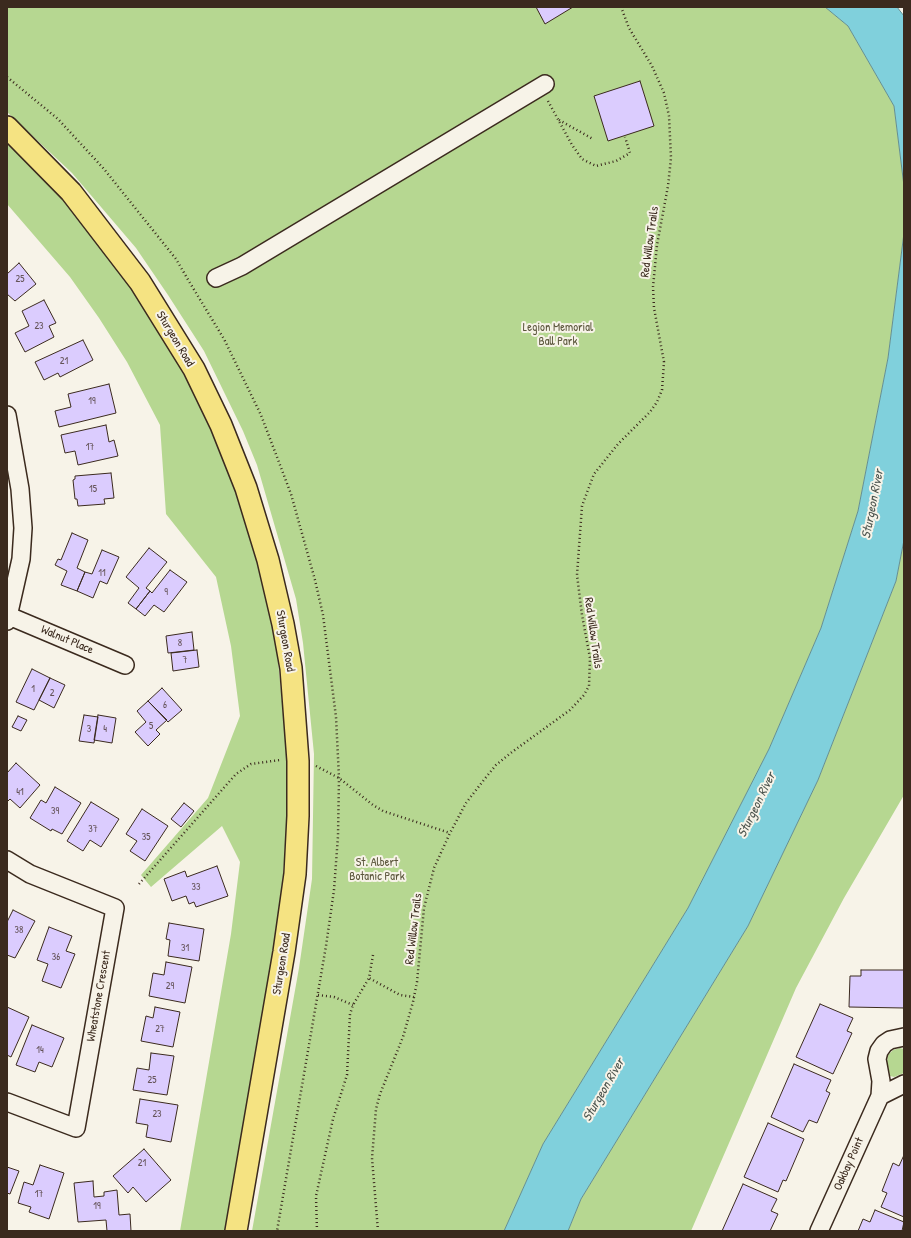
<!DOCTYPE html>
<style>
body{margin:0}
#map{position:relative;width:911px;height:1238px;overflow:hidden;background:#f7f3e8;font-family:"Patrick Hand",sans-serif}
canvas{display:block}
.frame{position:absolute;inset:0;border:8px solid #3b2a1e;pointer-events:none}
</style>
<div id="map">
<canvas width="911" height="1238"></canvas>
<div class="frame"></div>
</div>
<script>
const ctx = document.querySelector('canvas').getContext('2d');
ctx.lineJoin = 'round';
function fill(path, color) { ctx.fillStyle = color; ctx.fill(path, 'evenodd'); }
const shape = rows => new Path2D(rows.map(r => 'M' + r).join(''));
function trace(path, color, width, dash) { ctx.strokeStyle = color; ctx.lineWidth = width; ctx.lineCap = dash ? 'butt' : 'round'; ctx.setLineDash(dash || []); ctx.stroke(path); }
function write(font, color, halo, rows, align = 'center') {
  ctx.font = font + ' "Patrick Hand",sans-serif'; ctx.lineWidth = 4; ctx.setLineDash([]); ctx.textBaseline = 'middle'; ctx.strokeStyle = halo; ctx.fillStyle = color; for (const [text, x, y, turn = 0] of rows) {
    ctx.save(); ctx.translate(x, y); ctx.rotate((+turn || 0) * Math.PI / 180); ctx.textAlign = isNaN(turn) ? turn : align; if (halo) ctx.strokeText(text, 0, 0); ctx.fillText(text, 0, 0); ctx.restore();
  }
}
const green = shape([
 [7,7,825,7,848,26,894,106,904,186,904,233,888,358,858,511,821,628,769,749,688,908,543,1144,504,1231,252,1231,299,968,312,879,314,754,303,643,296,599,257,465,243,431,204,351,168,295,136,248,72,173,7,112],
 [7,144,35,169,68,205,111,259,158,328,184,373,221,452,247,525,267,601,277,651,286,742,287,816,283,876,273,955,226,1231,180,1231,231,934,240,862,222,826,151,887,141,875,208,798,240,716,231,646,216,577,166,514,160,425,127,362,99,318,70,277,7,204],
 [904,540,904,795,844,898,796,988,691,1231,568,1231,581,1199,748,926,818,780,896,581],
 [900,1048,904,1049,904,1073,894,1077,890,1076,889,1070,887,1062,888,1055,893,1050]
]);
const water = shape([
 [825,7,897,7,904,16,904,186,894,106,848,26,825,7],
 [904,233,904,540,896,581,818,780,748,926,581,1199,568,1231,504,1231,543,1144,688,908,769,749,821,628,858,511,888,358,904,233]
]);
const building = shape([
 [536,7,573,7,545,24,536,7],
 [640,81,654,126,608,141,594,96,640,81],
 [19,263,36,284,15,301,7,294,7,274,19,263],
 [44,300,56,323,49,326,54,337,25,352,15,333,29,326,22,311,44,300],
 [83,340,93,360,60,377,58,373,44,380,35,362,83,340],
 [109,384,116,413,59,427,55,411,71,407,68,394,109,384],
 [106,425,109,442,114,440,118,456,78,465,75,451,65,453,61,435,106,425],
 [111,473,114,498,104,499,105,504,78,506,77,499,75,499,73,480,75,479,75,476,111,473],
 [72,533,88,540,77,568,85,572,77,591,61,585,67,571,55,565,58,559,61,560,72,533],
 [149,548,167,562,146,588,150,591,136,609,128,603,139,588,126,577,149,548],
 [102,550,119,557,107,584,100,581,93,598,77,591,85,572,92,574,102,550],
 [170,570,187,582,164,612,154,605,145,616,136,609,150,591,152,593,170,570],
 [192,632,194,650,168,653,166,636,192,632],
 [197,650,199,667,173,671,171,653,197,650],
 [32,669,50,678,34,710,16,702,32,669],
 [50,678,65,685,54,708,39,700,50,678],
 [162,688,182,710,168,722,148,701,162,688],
 [148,701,167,720,156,730,160,734,148,746,135,732,146,722,137,711,148,701],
 [84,715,98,717,94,743,79,741,84,715],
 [98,715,116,718,112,743,94,740,98,715],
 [18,716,27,720,21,731,12,727,18,716],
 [16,763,40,785,20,808,10,799,7,802,7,773,16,763],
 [55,787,81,803,62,834,52,829,51,831,30,818,41,800,46,803,55,787],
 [91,802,119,819,101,847,90,840,83,851,67,841,91,802],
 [184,803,194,811,181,827,171,819,184,803],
 [142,809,168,826,145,861,130,851,137,841,126,834,142,809],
 [217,866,228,896,196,907,194,902,189,904,186,896,172,901,164,879,185,871,187,877,217,866],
 [13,910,35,921,15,958,7,955,7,922,13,910],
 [169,923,204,929,199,961,168,956,170,940,166,939,169,923],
 [49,927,72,936,66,951,75,954,61,988,42,981,48,964,37,960,49,927],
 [166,962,192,967,185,1003,149,996,153,973,164,975,166,962],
 [861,970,904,970,904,1008,849,1007,850,976,861,976,861,970],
 [820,1004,853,1018,847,1031,852,1033,833,1074,796,1057,820,1004],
 [7,1007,29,1017,11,1057,7,1055,7,1007],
 [155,1007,180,1012,173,1047,141,1041,146,1016,153,1018,155,1007],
 [32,1025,64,1038,52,1067,39,1062,35,1072,16,1065,32,1025],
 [151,1053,174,1056,167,1095,133,1090,137,1068,149,1070,151,1053],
 [794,1064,831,1080,826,1091,830,1093,817,1123,809,1120,803,1132,771,1117,794,1064],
 [140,1099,178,1105,171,1142,146,1137,148,1125,136,1123,140,1099],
 [768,1123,804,1139,786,1181,783,1180,778,1192,744,1177,768,1123],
 [144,1149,171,1180,146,1202,133,1187,128,1193,113,1176,144,1149],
 [904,1155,904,1217,881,1207,887,1193,882,1191,893,1163,899,1166,904,1155],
 [40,1165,64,1173,49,1219,29,1212,31,1207,18,1203,24,1182,33,1185,40,1165],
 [7,1167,19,1171,10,1194,7,1193,7,1167],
 [93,1181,94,1197,104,1196,104,1192,117,1190,119,1215,130,1214,131,1231,107,1231,106,1220,78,1222,74,1183,93,1181],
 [743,1184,777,1199,771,1211,778,1214,770,1231,722,1231,743,1184],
 [875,1210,904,1222,902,1231,858,1231,863,1219,870,1222,875,1210]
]);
const path = shape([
 [7,77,58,119,104,169,176,259,190,283,224,339,261,415,291,494,315,580,323,615,336,717,339,778,338,836,334,890,326,946,277,1231],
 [548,101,572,145,582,159,596,166,616,161,630,153,625,137],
 [559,120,593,139],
 [316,766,339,778,373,805,383,811,450,833],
 [139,884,236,774,251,764,280,760],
 [373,955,369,978,400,995,414,997],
 [318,995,334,997,353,1005],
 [317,1231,316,1196,333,1119,347,1075,350,1014,353,1005,369,978],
 [378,1231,372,1158,376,1109,380,1094,403,1037,413,1002,417,982,424,908,434,868,450,833,466,803,483,781,496,765,512,752,570,710,584,695,589,686,590,658,582,615,577,575,582,506,594,474,618,444,650,412,657,402,662,390,664,362,654,308,653,287,657,245,668,186,671,158,669,116,664,93,652,66,629,28,621,7]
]);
const minor = shape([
 [216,278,242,266,545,84],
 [7,415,20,489,23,528,21,559,7,621],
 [9,616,125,665],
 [7,860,30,874,115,908,76,1128,7,1102],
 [880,1096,904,1084],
 [819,1231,880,1096,881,1081,877,1059,879,1051,884,1044,890,1040,904,1037]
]);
const major = shape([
 [7,127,71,192,140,282,194,369,221,425,246,488,268,560,283,624,291,668,298,761,298,816,295,874,284,952,236,1231]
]);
const numberNames = [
 ["25",20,279],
 ["23",39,326],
 ["21",64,361],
 ["19",92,401],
 ["17",90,447],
 ["15",93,489],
 ["11",102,573],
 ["9",166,592],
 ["8",180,643],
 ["7",185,660],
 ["1",33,689],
 ["2",52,693],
 ["6",165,705],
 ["5",151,726],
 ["3",89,729],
 ["4",105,729],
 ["41",20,792],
 ["39",55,811],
 ["37",93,829],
 ["35",146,837],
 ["33",196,887],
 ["38",19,930],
 ["31",185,948],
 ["36",56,957],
 ["29",170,986],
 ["27",160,1029],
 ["14",40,1050],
 ["25",152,1080],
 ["23",157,1114],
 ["21",142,1163],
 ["17",39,1194],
 ["19",97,1206]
];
const streetNames = [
 ["Red Willow Trails",650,242,-82],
 ["Sturgeon Road",175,339,59],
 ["Red Willow Trails",593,633,82],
 ["Walnut Place",67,640,23],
 ["Sturgeon Road",285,641,80],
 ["Red Willow Trails",414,929,-83],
 ["Sturgeon Road",282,964,-81],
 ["Wheatstone Crescent",99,996,-80],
 ["Oakbay Point",849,1164,-66]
];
const parkNames = [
 ["Legion Memorial",558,328],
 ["Ball Park",558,342],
 ["St. Albert",377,863],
 ["Botanic Park",377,877]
];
const waterNames = [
 ["Sturgeon River",873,504,-79],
 ["Sturgeon River",757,805,-64],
 ["Sturgeon River",604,1090,-60]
];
fill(green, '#b6d791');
fill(water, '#80d0dc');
trace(water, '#648e90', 1);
fill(building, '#dbccfe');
trace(building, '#3b2a1e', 1);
trace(minor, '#3b2a1e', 20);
trace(major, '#3b2a1e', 24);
trace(path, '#3b2a1e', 2.5, [1, 3]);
trace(minor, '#f7f3e8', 17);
trace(major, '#f5e382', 21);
write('10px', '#635256', null, numberNames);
write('12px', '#3b2a1e', '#f7f3e8', streetNames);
write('12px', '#5a553b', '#f7f3e8', parkNames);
write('italic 13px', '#4c544e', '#f7f3e8', waterNames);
</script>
